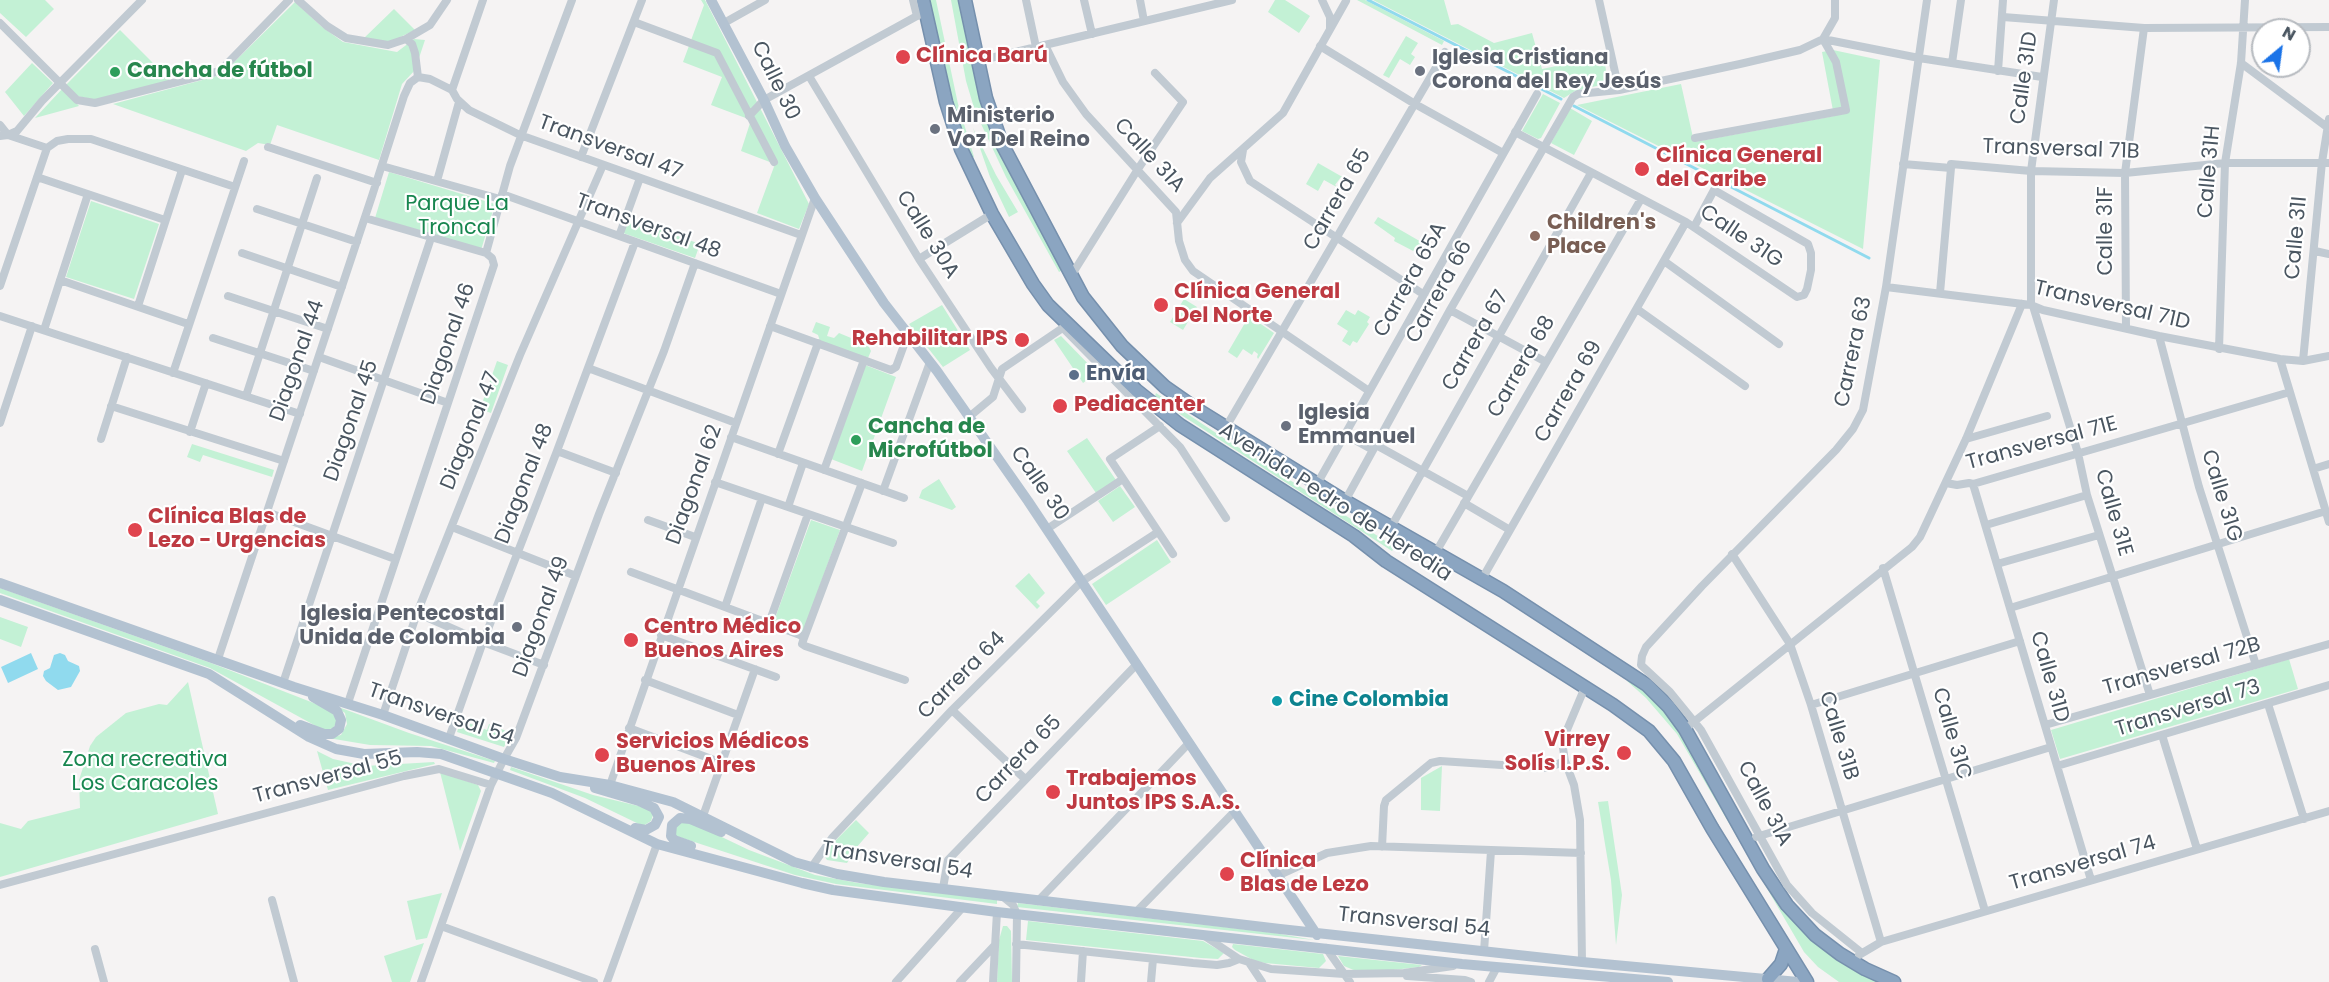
<!DOCTYPE html>
<meta charset="utf-8">
<style>
body{margin:0}
#map{position:relative;width:2329px;height:982px;overflow:hidden;background:#f5f3f3;font-family:Poppins,sans-serif}
canvas{display:block}
.north{position:absolute;left:2251px;top:18px;width:60px;height:60px;box-sizing:border-box;background:#fff;border:2px solid #b7bbc0;border-radius:50%;rotate:29deg;font-size:16px;font-weight:700;line-height:24px;text-align:center;color:#4a5661}
.north::after{content:'';display:block;margin:auto;width:21px;height:27px;background:#1a73e8;clip-path:polygon(50% 0,100% 100%,50% 72%,0 100%)}
</style>
<div id="map">
<canvas width="2329" height="982"></canvas>
<div class="north">N</div>
</div>
<script>
const ctx = document.querySelector('canvas').getContext('2d');
ctx.lineJoin = 'round';
function fill(path, color) { ctx.fillStyle = color; ctx.fill(path, 'evenodd'); }
const shape = rows => new Path2D(rows.map(r => 'M' + r).join(''));
function trace(path, color, width, dash) { ctx.strokeStyle = color; ctx.lineWidth = width; ctx.lineCap = dash ? 'butt' : 'round'; ctx.setLineDash(dash || []); ctx.stroke(path); }
function write(font, color, halo, rows, align = 'center') {
  ctx.font = font + ' Poppins,sans-serif'; ctx.lineWidth = 4.5; ctx.setLineDash([]); ctx.textBaseline = 'middle'; ctx.strokeStyle = halo; ctx.fillStyle = color; for (const [text, x, y, turn = 0] of rows) {
    ctx.save(); ctx.translate(x, y); ctx.rotate((+turn || 0) * Math.PI / 180); ctx.textAlign = isNaN(turn) ? turn : align; if (halo) ctx.strokeText(text, 0, 0); ctx.fillText(text, 0, 0); ctx.restore();
  }
}
const green = shape([
 [0,0,45,0,54,9,26,37,0,13],
 [701,0,705,0,809,204,799,229,757,213,775,164,741,151,751,120,711,105,722,77,683,62,704,5],
 [930,0,936,0,958,104,974,157,970,159,950,98],
 [951,0,961,0,974,68,1063,270,1059,272,1006,177,975,111,966,81],
 [1275,0,1285,0,1310,16,1299,33,1268,12],
 [1357,0,1365,0,1444,41,1442,45],
 [1373,0,1444,0,1451,25,1458,24,1494,43,1532,33,1542,69,1604,56,1607,78,1601,85,1575,91,1564,98],
 [295,2,321,26,343,42,397,52,414,39,425,40,415,70,402,84,379,160,277,125,270,145,258,143,246,151,113,104,221,75],
 [394,9,415,30,390,42,363,39],
 [120,30,172,82,96,100,77,96,66,85],
 [1406,36,1418,43,1411,54,1415,57,1410,65,1400,59,1389,78,1383,75],
 [1833,50,1880,60,1863,249,1577,105,1681,84,1694,142,1834,116,1822,52],
 [32,63,53,83,24,116,5,92],
 [63,88,79,106,35,118],
 [1543,94,1560,103,1541,138,1538,139,1522,131],
 [1570,108,1592,121,1574,155,1551,143],
 [973,128,996,175,1018,212,1009,217,990,177],
 [1318,163,1353,183,1341,177,1335,185,1351,195,1324,180,1318,191,1306,184],
 [389,172,495,204,481,250,375,218],
 [91,201,159,224,134,299,66,277],
 [1378,217,1423,243,1417,253,1394,241,1395,238,1374,223],
 [628,218,700,244,695,258,623,233],
 [1184,299,1197,307,1183,330,1170,322],
 [942,305,970,350,943,367,909,324],
 [1346,310,1355,315,1358,310,1370,317,1367,322,1369,324,1357,343,1353,341,1350,346,1342,341,1348,331,1337,324],
 [1249,316,1274,333,1258,359,1257,357,1258,354,1254,351,1252,355,1243,349,1237,358,1228,352],
 [816,322,830,327,827,336,834,338,839,333,868,345,871,351,868,358,820,341,818,335,812,332],
 [1061,336,1097,373,1083,383,1054,340],
 [497,361,508,365,491,413,480,409],
 [865,365,896,377,862,471,831,459],
 [1156,393,1219,435,1395,547,1392,551,1172,409,1155,396],
 [1087,438,1116,480,1096,493,1067,451],
 [192,444,274,470,272,477,203,455,200,462,187,457],
 [939,479,956,507,952,510,919,498,922,490],
 [1120,486,1135,507,1113,522,1098,501],
 [811,520,840,530,803,632,774,621],
 [1157,540,1171,562,1106,605,1092,584],
 [1029,573,1045,593,1036,602,1040,606,1037,609,1015,586],
 [0,588,211,663,329,709,336,718,336,724,333,728,325,731,210,668,0,593],
 [0,617,28,627,21,647,0,639],
 [2289,659,2298,689,2060,759,2051,730],
 [1629,678,1652,695,1680,729,1788,913,1881,982,1839,982,1818,967,1804,952,1677,734,1646,698,1627,681],
 [188,682,218,814,0,877,0,823,21,829,28,821,80,808,79,780,90,746,96,737,126,713,159,704,167,705],
 [333,705,409,733,495,761,494,763,431,746,370,745,328,738,341,735,347,724,345,713],
 [461,720,487,730,489,724,511,733,504,747,457,732],
 [317,751,333,759,365,766,434,762,435,764,328,790],
 [1442,766,1440,811,1421,810,1421,778],
 [511,767,593,795,651,809,653,815,651,821,643,826,585,798,510,770],
 [440,772,478,785,481,791,460,851],
 [1608,801,1622,895,1616,945,1611,880,1598,802],
 [681,820,705,829,749,850,815,875,858,883,997,900,997,904,836,884,795,875,676,836,675,832,677,824],
 [856,820,869,833,856,848,847,863,827,860,825,857,833,843],
 [442,893,427,938,416,940,407,901],
 [1018,903,1275,933,1314,940,1017,907],
 [1028,921,1203,941,1224,953,1218,959,1201,958,1026,940],
 [1003,926,1007,926,1011,931,1012,982,997,982,999,940],
 [424,943,410,982,392,982,384,956],
 [1233,944,1323,954,1326,961,1319,968,1265,963,1255,961,1235,950,1232,947],
 [1338,956,1422,965,1419,967,1393,970,1356,971,1344,966]
]);
const water = shape([
 [31,653,38,669,8,683,1,667],
 [60,653,65,655,68,661,79,666,80,671,71,687,58,690,46,681,43,676,44,671,50,668,54,655]
]);
const stream = shape([
 [1368,0,1561,99],
 [1574,106,1869,258]
]);
const minor = shape([
 [298,0,327,26,346,38,388,45,406,39,430,25,447,0],
 [913,0,917,16],
 [1026,0,1036,47],
 [1084,0,1092,34],
 [1140,0,1144,21],
 [1322,0,1330,17,1330,28],
 [1599,0,1619,90],
 [2003,17,2144,28,2329,27],
 [634,22,717,53,774,162],
 [0,23,77,100,95,103,220,71,289,0],
 [724,23,765,0],
 [406,39,412,44,415,53,418,77],
 [1045,45,1063,82,1086,114,1176,212,1179,241,1185,260,1193,271,1369,391],
 [1320,46,1415,104,1503,153],
 [978,61,1232,0],
 [1952,63,1961,0],
 [2241,63,2327,127],
 [1998,71,2003,0],
 [809,76,919,259,991,368,1022,409],
 [418,77,430,79,452,90,457,99,469,110,520,135,801,235],
 [452,90,483,0],
 [749,116,764,100,926,11],
 [0,125,8,135],
 [1515,132,1686,222,1689,224,1797,297,1804,295,1807,289,1811,270,1811,253,1808,244,1714,190,1694,227],
 [8,135,17,131,42,101,142,0],
 [0,136,8,135,47,148,57,141,68,139,91,139,235,187],
 [1695,138,1846,110,1836,62,1823,39,1835,18,1835,0],
 [268,147,377,183],
 [1243,150,1241,162,1250,181,1423,294],
 [581,157,642,0],
 [1903,164,1951,168,1951,164,2031,171,2125,173,2225,163,2329,163],
 [382,166,500,199],
 [37,177,165,220],
 [437,181,459,102],
 [502,194,781,294],
 [257,209,357,242],
 [1177,223,1210,178,1283,113,1346,1],
 [619,236,640,178],
 [2315,251,2329,254],
 [242,253,342,287],
 [486,253,510,166,572,0],
 [919,259,992,214],
 [1664,261,1779,344],
 [1071,276,1138,169,1183,102,1155,73],
 [60,280,188,324],
 [0,286,47,148],
 [1886,287,2031,305,2043,310,2159,336,2280,359,2303,361,2329,356],
 [1940,293,1951,168],
 [228,296,328,329],
 [2031,305,2031,171,2054,0],
 [138,306,182,170],
 [2033,306,2078,453,2087,495,2150,695],
 [1637,309,1745,386],
 [1450,310,1546,362],
 [0,316,300,414],
 [770,326,891,370,896,367,908,334],
 [1063,328,1180,447,1226,518],
 [2126,328,2125,173,2144,28],
 [44,330,88,194],
 [2159,336,2199,487,2256,665],
 [213,338,314,371],
 [2219,349,2225,163,2241,63,2245,0],
 [319,357,448,403],
 [2280,359,2329,522],
 [2303,361,2322,162,2329,119],
 [588,368,736,423],
 [173,373,244,161],
 [246,396,317,178],
 [111,406,284,461],
 [969,417,993,397,1002,369,1067,325],
 [0,423,32,326],
 [1160,426,1110,459,1173,554],
 [1226,427,1445,52],
 [190,432,206,383],
 [1344,434,1373,450,1376,445,1468,496],
 [731,437,904,498],
 [101,439,127,357],
 [1966,439,2047,416],
 [557,451,616,473],
 [778,454,818,343],
 [2313,469,2329,464],
 [824,470,864,360],
 [715,482,893,543],
 [1946,483,1957,485,1969,483,1973,484,2290,392],
 [1317,484,1537,94],
 [1973,484,2091,880],
 [883,491,930,362],
 [1345,501,1450,310,1573,97,1578,94,1619,90,1740,64,1800,50,1823,39,1919,58,2042,77],
 [1464,503,1510,530],
 [788,507,803,463],
 [267,512,395,559],
 [648,520,695,537],
 [1986,525,2087,495],
 [452,527,576,576],
 [1391,527,1591,173],
 [1047,529,1123,479],
 [1436,552,1641,199],
 [1732,554,1790,644,1811,705,1881,942],
 [1997,564,2099,535],
 [1883,568,1985,911],
 [631,572,800,635,804,638,802,644,805,646,905,680],
 [1482,579,1686,222],
 [725,607,762,498],
 [2010,608,2326,511],
 [417,613,483,642,544,665],
 [769,623,808,514],
 [661,635,776,677],
 [804,638,862,483],
 [218,659,372,196,404,96,410,83,418,77],
 [645,680,738,715],
 [283,683,431,238],
 [348,703,494,265,492,258,486,253,365,218],
 [2268,704,2304,819],
 [1811,705,2020,641],
 [952,710,1025,779],
 [383,715,417,613,520,355,603,165],
 [2045,725,2329,644],
 [629,728,722,763],
 [1685,729,1912,547,1920,537,1966,439,2022,304],
 [2162,735,2197,849],
 [449,738,483,642,557,451,635,242],
 [2057,766,2329,685],
 [610,785,815,198],
 [703,816,755,669],
 [1756,837,2051,747],
 [1382,847,1384,806,1386,800,1431,763,1440,761,1548,768,1565,761],
 [811,868,832,838,952,710,1081,582,1158,532],
 [1277,876,1327,853,1371,846,1581,853],
 [0,885,404,776,439,769,491,785],
 [943,888,948,860,1136,665],
 [1002,896,1013,905,1017,914,1016,982],
 [272,900,294,982],
 [1038,901,1189,743],
 [1136,912,1234,812],
 [441,926,594,982],
 [1203,935,1239,959,1271,969,1344,974,1404,973,1453,966],
 [1016,944,1193,963,1217,965,1229,963,1239,959],
 [1326,948,1350,982],
 [95,949,104,982],
 [1484,951,1491,851],
 [1862,953,1812,913,1787,885,1701,730,1670,692,1641,665,1642,656,1646,647,1702,586,1836,450,1853,429,1863,410,1886,287,1927,0],
 [1859,955,1881,942,2329,811],
 [1582,962,1580,820,1574,785,1565,761,1563,748,1564,737,1585,687],
 [1250,964,1262,982],
 [1407,976,1465,980,1471,982],
 [421,982,491,785,504,759,516,738,599,514,664,351,695,263],
 [607,982,657,844],
 [896,982,963,907],
 [960,982,995,945],
 [993,982,997,912],
 [1081,982,1083,951],
 [1151,982,1153,959],
 [1489,982,1497,967]
]);
const major = shape([
 [711,0,764,100,785,146,815,198,884,303,937,371,1028,501,1317,935],
 [0,583,294,687,383,715,504,759,560,777,610,785,673,802,794,862,837,874,884,882,1280,929,1582,962,1798,982],
 [0,600,209,674,309,737,336,749,364,754,417,752,441,754,552,793,657,844,802,883,833,890,997,912,1462,964,1668,982],
 [300,725,324,734,332,734,339,729,341,720,337,711,313,697],
 [595,788,639,801,654,808,659,817,655,825,646,830,635,828],
 [691,846,674,840,671,836,672,825,680,818,690,819,721,832]
]);
const highway = shape([
 [923,0,946,102,961,149,992,214,1033,284,1048,305,1136,390,1180,425,1354,536,1386,561,1613,705,1649,731,1674,761,1712,828,1807,982],
 [965,0,986,98,1002,144,1083,297,1122,346,1165,387,1195,408,1345,501,1503,591,1647,685,1669,707,1685,729,1763,869,1787,905,1815,935,1840,954,1865,969,1894,982],
 [1768,979,1781,964,1786,949]
]);
const markers = [
 [903,57,8,"#e0444e"],
 [1420,71,6,"#6b7280"],
 [115,72,6,"#2e9e5b"],
 [935,129,6,"#6b7280"],
 [1642,169,8,"#e0444e"],
 [1535,236,6,"#8d6e63"],
 [1161,305,8,"#e0444e"],
 [1022,340,8,"#e0444e"],
 [1074,375,6,"#5c6f8a"],
 [1060,406,8,"#e0444e"],
 [1286,426,6,"#6b7280"],
 [856,440,6,"#2e9e5b"],
 [135,530,8,"#e0444e"],
 [517,627,6,"#6b7280"],
 [631,640,8,"#e0444e"],
 [1277,701,6,"#0f9aa8"],
 [1624,753,8,"#e0444e"],
 [602,755,8,"#e0444e"],
 [1053,792,8,"#e0444e"],
 [1227,874,8,"#e0444e"]
];
const healthNames = [
 ["Clínica Barú",916,57],
 ["Clínica General",1656,157],
 ["del Caribe",1656,181],
 ["Clínica General",1174,293],
 ["Del Norte",1174,317],
 ["Rehabilitar IPS",1008,340,"right"],
 ["Pediacenter",1074,406],
 ["Clínica Blas de",148,518],
 ["Lezo - Urgencias",148,542],
 ["Centro Médico",644,628],
 ["Buenos Aires",644,652],
 ["Virrey",1610,741,"right"],
 ["Solís I.P.S.",1610,765,"right"],
 ["Servicios Médicos",616,743],
 ["Buenos Aires",616,767],
 ["Trabajemos",1066,780],
 ["Juntos IPS S.A.S.",1066,804],
 ["Clínica",1240,862],
 ["Blas de Lezo",1240,886]
];
const worshipNames = [
 ["Iglesia Cristiana",1432,59],
 ["Corona del Rey Jesús",1432,83],
 ["Ministerio",947,117],
 ["Voz Del Reino",947,141],
 ["Iglesia",1298,414],
 ["Emmanuel",1298,438],
 ["Iglesia Pentecostal",505,615,"right"],
 ["Unida de Colombia",505,639,"right"]
];
const leisureNames = [
 ["Cancha de fútbol",127,72],
 ["Cancha de",868,428],
 ["Microfútbol",868,452]
];
const streetNames = [
 ["Calle 31D",2025,78,-82],
 ["Calle 30",775,81,64],
 ["Transversal 47",610,148,20],
 ["Transversal 71B",2061,150,2],
 ["Calle 31A",1149,156,47],
 ["Calle 31H",2210,172,-85],
 ["Carrera 65",1338,200,-60],
 ["Transversal 48",648,227,20],
 ["Calle 31F",2107,231,-90],
 ["Calle 30A",927,235,58],
 ["Calle 31G",1741,237,34],
 ["Calle 31I",2297,238,-85],
 ["Carrera 65A",1411,280,-61],
 ["Carrera 66",1440,292,-61],
 ["Transversal 71D",2112,306,13],
 ["Carrera 67",1476,341,-60],
 ["Diagonal 46",449,344,-71],
 ["Carrera 63",1854,352,-78],
 ["Diagonal 44",298,361,-71],
 ["Carrera 68",1522,367,-60],
 ["Carrera 69",1569,392,-60],
 ["Diagonal 45",352,421,-71],
 ["Diagonal 47",471,431,-68],
 ["Transversal 71E",2042,444,-15],
 ["Diagonal 48",525,484,-69],
 ["Calle 30",1039,484,55],
 ["Diagonal 62",695,485,-70],
 ["Calle 31G",2221,496,73],
 ["Avenida Pedro de Heredia",1335,503,33],
 ["Calle 31E",2113,513,74],
 ["Diagonal 49",542,617,-70],
 ["Transversal 72B",2182,667,-16],
 ["Carrera 64",962,676,-45],
 ["Calle 31D",2049,677,74],
 ["Transversal 73",2188,709,-17],
 ["Transversal 54",441,715,19],
 ["Calle 31C",1951,734,74],
 ["Calle 31B",1838,736,73],
 ["Carrera 65",1019,760,-46],
 ["Transversal 55",328,778,-15],
 ["Calle 31A",1764,804,62],
 ["Transversal 54",897,861,9],
 ["Transversal 74",2083,864,-16],
 ["Transversal 54",1414,923,6]
];
const parkNames = [
 ["Parque La",457,205],
 ["Troncal",457,229],
 ["Zona recreativa",145,761],
 ["Los Caracoles",145,785]
];
const educationNames = [
 ["Children's",1547,224],
 ["Place",1547,248]
];
const serviceNames = [
 ["Envía",1086,375]
];
const cultureNames = [
 ["Cine Colombia",1289,701]
];
fill(green, '#c3f1d5');
fill(water, '#90daee');
trace(stream, '#90daee', 3);
trace(highway, '#7690ad', 15);
trace(minor, '#c1cad2', 8);
trace(major, '#b3c2d1', 10);
trace(highway, '#8ba5c1', 12);
for (const [x, y, r, color] of markers) { const dot = new Path2D(); dot.arc(x, y, r, 0, 2 * Math.PI); ctx.fillStyle = color; ctx.fill(dot); trace(dot, '#fff', 2); }
write('bold 21px', '#be3a42', '#fff', healthNames, 'left');
write('bold 21px', '#5b616d', '#fff', worshipNames, 'left');
write('bold 21px', '#27864d', '#fff', leisureNames, 'left');
write('21px', '#4a5661', '#fff', streetNames);
write('21px', '#17864f', '#fff', parkNames);
write('bold 21px', '#785e54', '#fff', educationNames, 'left');
write('bold 21px', '#4e5e75', '#fff', serviceNames, 'left');
write('bold 21px', '#0d838f', '#fff', cultureNames, 'left');
</script>
